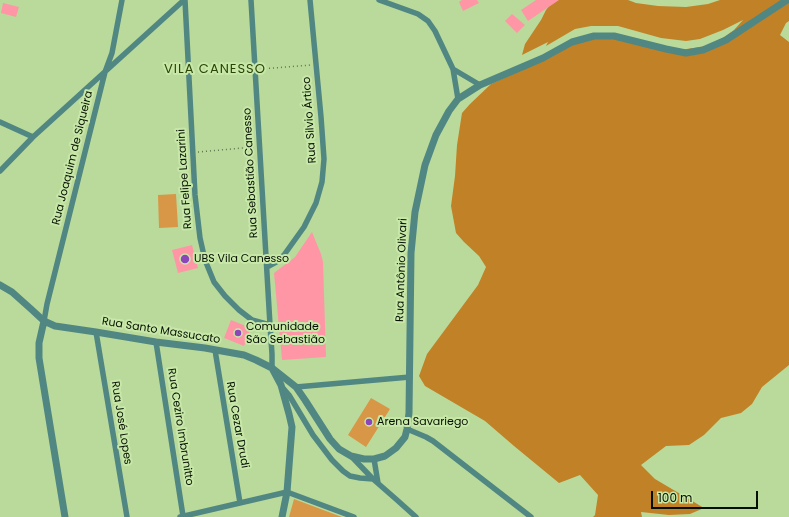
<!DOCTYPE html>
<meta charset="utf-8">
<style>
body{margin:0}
#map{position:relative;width:789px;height:517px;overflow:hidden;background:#bada9b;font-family:Poppins,sans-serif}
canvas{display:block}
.scale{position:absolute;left:651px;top:491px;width:107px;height:18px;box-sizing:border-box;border:2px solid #061000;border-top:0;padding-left:5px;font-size:12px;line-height:14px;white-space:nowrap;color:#061000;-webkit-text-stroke:3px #c7e8a8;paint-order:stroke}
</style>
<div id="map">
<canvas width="789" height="517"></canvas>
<div class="scale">100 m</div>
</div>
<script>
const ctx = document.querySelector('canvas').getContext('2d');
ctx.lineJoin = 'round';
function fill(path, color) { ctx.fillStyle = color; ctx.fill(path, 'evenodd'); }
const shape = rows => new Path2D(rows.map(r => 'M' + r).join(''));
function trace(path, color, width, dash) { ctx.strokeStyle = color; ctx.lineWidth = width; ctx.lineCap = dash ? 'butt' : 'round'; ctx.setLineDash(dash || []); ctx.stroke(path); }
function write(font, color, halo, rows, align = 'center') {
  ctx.font = font + ' Poppins,sans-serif'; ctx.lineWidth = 4; ctx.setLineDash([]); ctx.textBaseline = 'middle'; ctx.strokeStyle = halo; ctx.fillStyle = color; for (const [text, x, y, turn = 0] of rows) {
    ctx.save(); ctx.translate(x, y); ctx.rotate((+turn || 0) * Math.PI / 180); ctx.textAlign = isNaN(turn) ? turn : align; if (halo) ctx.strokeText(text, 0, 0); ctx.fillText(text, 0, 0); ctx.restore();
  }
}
const green = shape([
 [176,194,178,227,159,228,158,195],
 [371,398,390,409,366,447,348,435],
 [294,499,342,517,289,517]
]);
const forest = shape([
 [554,0,628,0,636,3,658,6,686,7,708,4,720,0,789,0,789,21,786,23,780,35,789,42,789,365,762,387,752,404,741,413,721,418,704,435,689,445,666,446,641,465,655,479,704,508,690,514,669,515,641,512,642,517,593,517,595,515,598,495,580,475,559,483,514,446,485,421,425,386,419,376,427,354,478,285,486,267,479,256,464,242,456,233,451,206,455,176,457,145,462,113,470,104,491,84,553,56,571,44,606,35,680,50,713,45,734,30,743,20,723,30,700,39,686,41,661,38,618,26,591,26,575,29,546,46,548,42,522,55,525,44,541,20,546,10]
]);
const building = shape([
 [462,0,477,0,479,3,463,11,459,2],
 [536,0,559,0,528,21,521,10],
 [3,3,19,7,16,17,1,13],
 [512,14,525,25,517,33,505,21],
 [312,232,321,254,323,262,326,357,282,360,274,273,295,257],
 [192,245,198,268,178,273,172,250],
 [231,320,251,328,244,346,224,338]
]);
const path = shape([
 [261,69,311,65],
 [198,152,254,147]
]);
const minor = shape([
 [185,0,195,195,200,238,205,260,214,282,225,296,239,310,252,320,270,325],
 [251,0,270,325,272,354,272,368],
 [379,0,418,14,428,21,435,31,453,69,458,99],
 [453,69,480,85],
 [0,122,33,137],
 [0,171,33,137,184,0],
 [267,267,278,261,284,255,304,227,316,203,322,182,324,159,321,117,310,0],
 [44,321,47,304,105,72,112,53,122,0],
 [96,332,127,517],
 [156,342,183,516],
 [215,350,240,503],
 [282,387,289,395,313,435,332,460,343,471,350,476,360,478,373,479],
 [296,387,410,377],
 [407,429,426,437,433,441,531,517],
 [351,456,373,479,397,500,416,517],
 [374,459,378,483],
 [180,517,287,492,354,517]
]);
const tertiary = shape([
 [0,285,12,292,31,309,44,321,55,326,96,332,156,342,205,348,244,355,256,360,272,368,296,387,305,400,330,439,339,449,351,456,364,459,374,459,385,456,396,448,405,437,407,429,409,413,411,253,415,212,425,165,436,135,449,111,458,99,480,85,543,58,572,42,594,36,614,36,666,49,686,53,703,50,726,40,787,0],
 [44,321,39,343,39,358,65,517],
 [273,370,281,385,289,414,292,427,287,492,282,517]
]);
const markers = [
 [185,259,5,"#8d46b9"],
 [238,333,4,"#8d46b9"],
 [369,422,4,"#8d46b9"]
];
const streetNames = [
 ["Rua Silvio Ártico",310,120,-94],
 ["Rua Joaquim de Siqueira",73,158,-76],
 ["Rua Sebastião Canesso",251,173,-93],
 ["Rua Felipe Lazarini",185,179,-94],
 ["Rua Antônio Olivari",402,270,-88],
 ["Rua Santo Massucato",161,331,9],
 ["Rua José Lopes",121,423,81],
 ["Rua Cezar Drudi",237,425,80],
 ["Rua Ceziro Imbrunitto",180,427,81]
];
const poiNames = [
 ["UBS Vila Canesso",194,259],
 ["Comunidade",246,327],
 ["São Sebastião",246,340],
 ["Arena Savariego",377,422]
];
const quarterNames = [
 ["VILA CANESSO",215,70]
];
fill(green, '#d79746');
fill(forest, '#c18127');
fill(building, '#ff96a6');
trace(path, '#60754d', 1.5, [1, 3]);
trace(minor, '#518783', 5.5);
trace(tertiary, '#518783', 7);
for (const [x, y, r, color] of markers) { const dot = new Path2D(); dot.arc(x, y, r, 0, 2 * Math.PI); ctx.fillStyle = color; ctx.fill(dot); trace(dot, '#c7e8a8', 1.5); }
write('11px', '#061000', '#c7e8a8', streetNames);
write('11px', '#061000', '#c7e8a8', poiNames, 'left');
ctx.letterSpacing = '1px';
write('13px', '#2b4506', '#c7e8a8', quarterNames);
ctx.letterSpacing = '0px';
</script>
